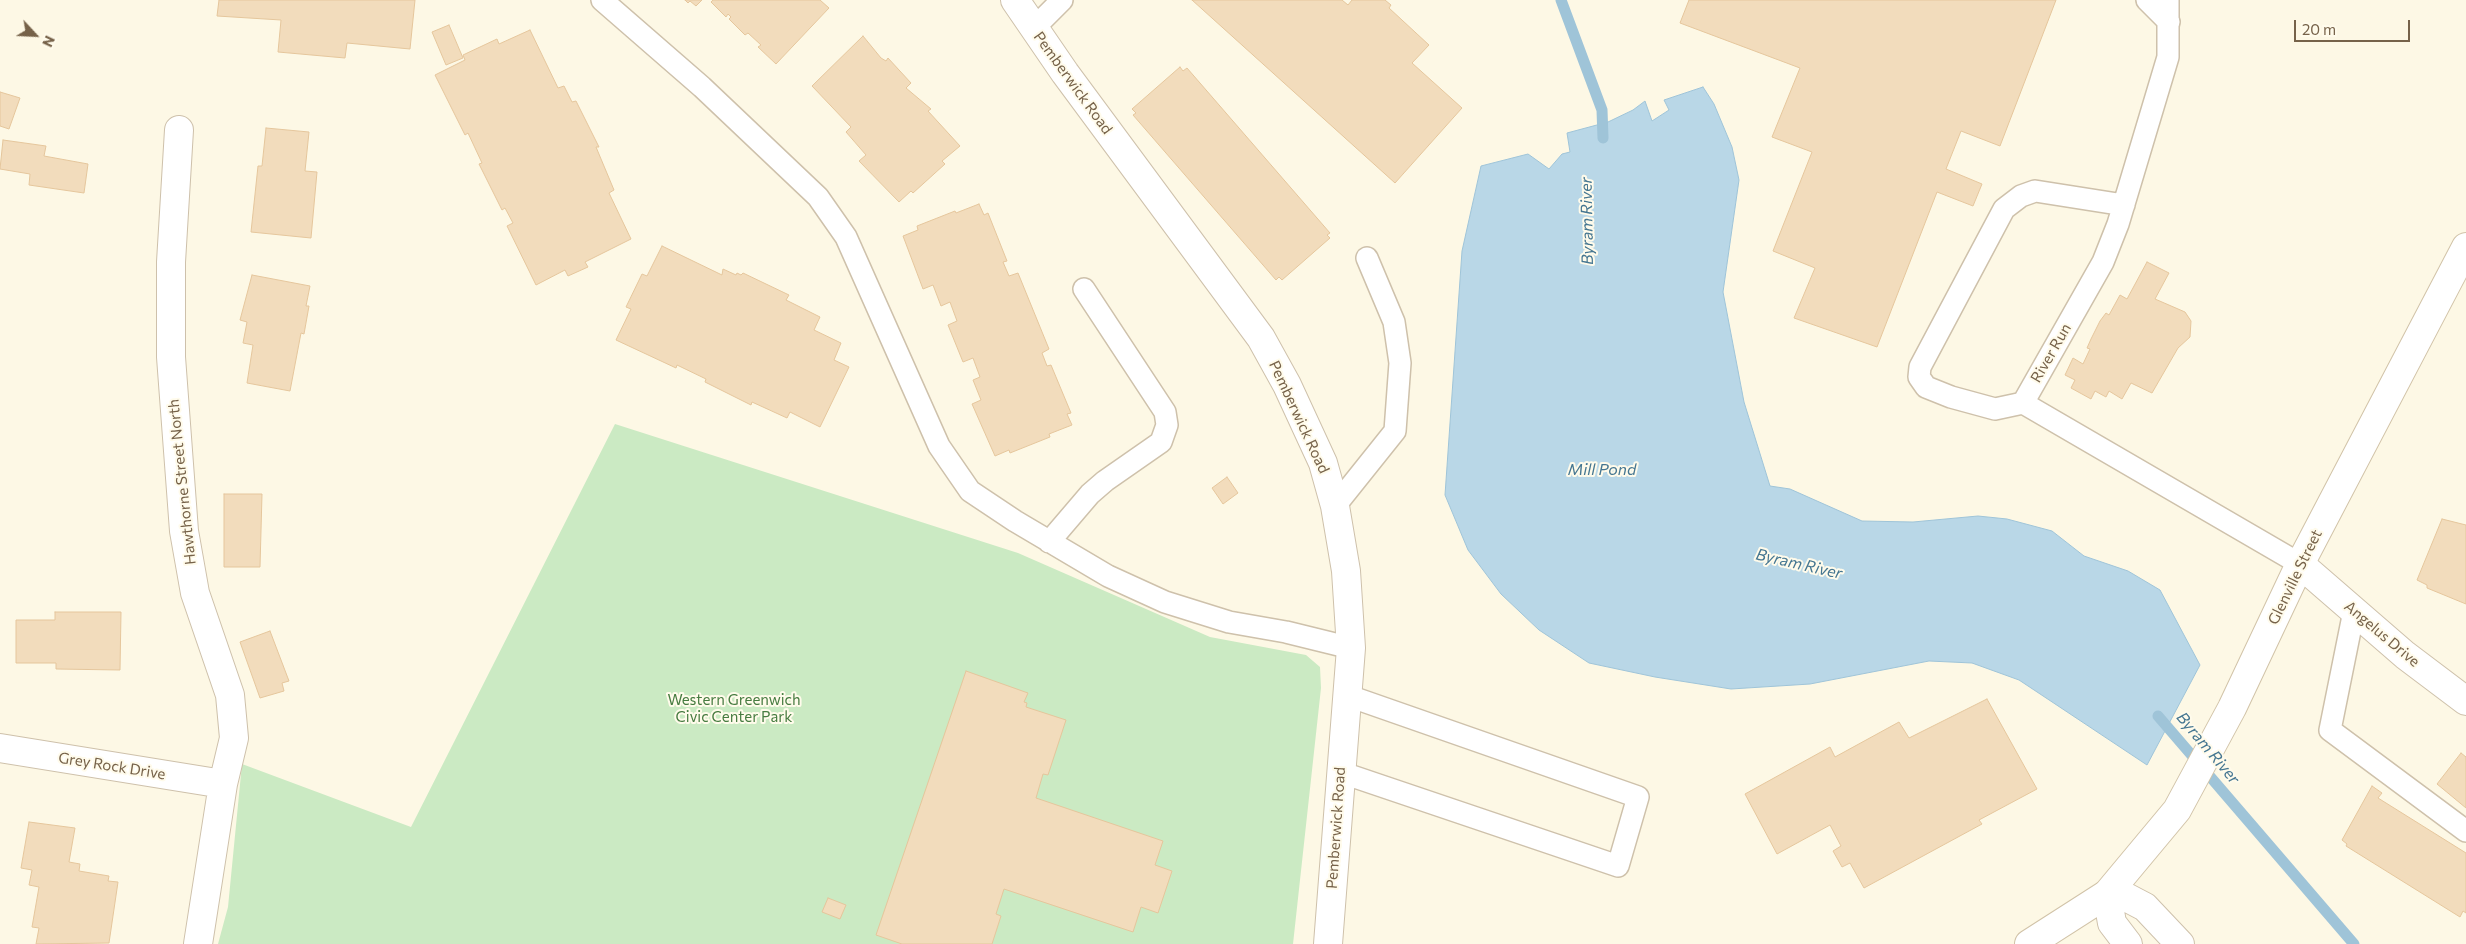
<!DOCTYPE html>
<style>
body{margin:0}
#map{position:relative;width:2466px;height:944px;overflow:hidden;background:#fdf8e5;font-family:Commissioner,sans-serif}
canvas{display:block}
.north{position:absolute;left:10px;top:10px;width:50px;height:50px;-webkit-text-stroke:4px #fffbeb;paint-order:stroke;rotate:115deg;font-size:14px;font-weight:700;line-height:20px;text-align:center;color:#766249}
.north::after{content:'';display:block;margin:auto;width:18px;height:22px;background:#766249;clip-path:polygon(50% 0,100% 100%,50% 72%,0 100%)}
.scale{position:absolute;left:2294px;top:20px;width:116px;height:22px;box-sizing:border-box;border:2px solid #766249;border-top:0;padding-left:6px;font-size:15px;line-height:18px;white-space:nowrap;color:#766249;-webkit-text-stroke:4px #fffbeb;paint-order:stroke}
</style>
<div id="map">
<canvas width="2466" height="944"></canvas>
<div class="north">N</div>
<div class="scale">20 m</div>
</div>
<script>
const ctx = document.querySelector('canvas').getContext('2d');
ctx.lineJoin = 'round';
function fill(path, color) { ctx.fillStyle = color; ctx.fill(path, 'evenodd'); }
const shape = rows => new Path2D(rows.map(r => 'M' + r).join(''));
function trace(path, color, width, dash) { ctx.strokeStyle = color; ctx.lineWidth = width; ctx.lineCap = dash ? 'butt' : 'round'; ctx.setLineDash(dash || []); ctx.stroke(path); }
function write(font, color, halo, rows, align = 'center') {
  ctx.font = font + ' Commissioner,sans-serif'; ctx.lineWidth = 4; ctx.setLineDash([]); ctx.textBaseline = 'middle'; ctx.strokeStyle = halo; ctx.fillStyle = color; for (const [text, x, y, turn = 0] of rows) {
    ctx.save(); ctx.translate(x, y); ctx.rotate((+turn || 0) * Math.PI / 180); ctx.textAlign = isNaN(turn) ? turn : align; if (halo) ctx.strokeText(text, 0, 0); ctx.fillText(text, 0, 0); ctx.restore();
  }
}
const green = shape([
 [615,424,1018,553,1210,637,1306,655,1320,667,1321,688,1293,944,218,944,228,907,242,764,411,827]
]);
const water = shape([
 [1703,87,1714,104,1732,147,1739,180,1723,292,1744,402,1770,486,1790,489,1862,521,1913,522,1978,516,2007,519,2052,531,2084,556,2128,571,2160,590,2200,665,2147,765,2019,680,1972,663,1929,661,1810,684,1731,689,1655,677,1589,663,1539,630,1501,594,1468,550,1445,495,1462,251,1481,166,1528,154,1549,169,1562,154,1570,152,1567,133,1608,122,1633,110,1645,101,1652,121,1669,110,1664,100,1703,87]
]);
const stream = shape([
 [1561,0,1602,110,1603,138],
 [2158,716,2354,944]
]);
const building = shape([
 [219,0,415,0,410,49,347,43,345,58,278,52,281,20,217,16,219,0],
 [685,0,702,0,696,6,690,1,688,3,685,0],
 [713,0,820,0,829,8,776,64,758,47,761,45,748,33,745,35,729,19,731,17,728,14,726,17,711,2,713,0],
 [1192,0,1342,0,1348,5,1352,0,1385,0,1391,5,1389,8,1429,45,1412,63,1462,108,1395,183,1192,0],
 [1689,0,2056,0,2000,146,1961,131,1946,169,1982,184,1973,206,1937,192,1877,347,1794,318,1815,268,1773,251,1812,152,1772,137,1800,68,1680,23,1689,0],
 [449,25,463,58,446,65,432,32,449,25],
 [530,30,558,88,564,86,572,102,576,101,599,147,596,147,614,190,609,193,631,239,585,262,588,267,568,276,565,270,536,285,507,226,513,223,505,208,502,210,479,164,482,163,468,133,465,135,435,75,465,60,463,55,497,39,499,44,530,30],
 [863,36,881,58,886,61,888,58,911,83,906,88,931,109,928,111,960,146,942,161,945,164,913,193,911,191,899,202,859,161,866,155,846,132,851,127,812,86,863,36],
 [1180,67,1183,71,1187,68,1330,233,1327,235,1330,238,1282,280,1279,277,1276,280,1133,115,1136,113,1132,109,1180,67],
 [0,92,20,98,9,129,0,126,0,92],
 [266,128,309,132,305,171,317,172,311,238,251,232,258,166,262,166,266,128],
 [3,140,46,146,44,156,88,164,84,193,29,185,30,174,0,169,3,140],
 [979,204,984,215,988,213,1007,261,1003,262,1009,276,1018,273,1049,349,1042,353,1047,366,1051,365,1071,413,1067,414,1072,425,1049,434,1050,437,1010,453,1009,450,995,456,972,404,981,400,973,380,980,377,973,358,963,362,948,325,957,321,950,302,941,306,933,285,923,289,903,236,918,230,917,226,955,211,956,213,979,204],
 [662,246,722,275,723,269,736,275,737,273,741,275,743,273,789,295,786,300,820,317,814,330,841,343,834,360,849,367,820,427,790,412,787,418,752,402,751,405,705,382,706,379,677,365,676,368,616,340,631,309,626,307,642,274,647,276,662,246],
 [2147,262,2169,273,2155,299,2185,312,2191,321,2190,337,2178,348,2152,393,2131,383,2122,399,2109,391,2106,397,2095,391,2091,399,2071,388,2075,380,2065,375,2073,358,2083,364,2090,349,2087,348,2091,339,2100,321,2106,313,2109,315,2120,295,2127,299,2147,262],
 [252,275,310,286,306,306,309,306,304,334,301,333,290,391,247,383,253,345,243,343,247,322,240,320,252,275],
 [1227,477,1238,493,1223,504,1212,488,1227,477],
 [224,494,262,494,260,567,224,567,224,494],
 [2442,519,2466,525,2466,604,2427,588,2427,585,2417,580,2442,519],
 [55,612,121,612,120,670,56,669,56,663,16,663,16,620,55,620,55,612],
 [270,631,289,681,282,683,284,691,260,698,240,642,270,631],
 [966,671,1028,693,1024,702,1027,703,1026,707,1066,720,1048,775,1043,774,1036,798,1163,841,1155,865,1172,871,1158,913,1141,907,1133,932,1004,889,996,914,1001,916,992,944,902,944,876,935,966,671],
 [1987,699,2037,789,1979,820,1982,824,1864,888,1850,863,1842,867,1833,851,1841,846,1830,825,1777,854,1745,794,1830,747,1835,757,1899,722,1909,738,1987,699],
 [2461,753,2466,757,2466,808,2437,784,2461,753],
 [2372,786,2382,793,2378,798,2466,853,2466,913,2463,911,2460,917,2346,846,2347,844,2342,840,2372,786],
 [29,822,75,828,69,862,80,864,79,871,109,876,108,881,118,882,109,943,36,944,39,928,32,927,39,887,29,885,32,870,21,868,29,822],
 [828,898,846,905,840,919,822,912,828,898]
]);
const service = shape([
 [602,0,702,87,818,197,846,237,939,446,970,491,1015,521,1108,576,1165,602,1229,622,1286,632,1351,648],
 [2147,0,2169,22],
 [2168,0,2168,57,2118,224,2103,262,2023,403,2300,564],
 [1034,28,1062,0],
 [2023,403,1995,409,1951,397,1926,387,1919,377,1920,367,2004,209,2021,196,2035,191,2124,205],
 [1335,506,1395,431,1400,363,1394,322,1367,258],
 [1049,542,1090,494,1105,481,1161,442,1167,425,1165,412,1084,289],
 [2354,611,2330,730,2466,831],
 [1340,772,1618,866,1638,797,1346,695]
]);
const minor = shape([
 [1015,0,1065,73,1261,338,1287,385,1323,463,1335,506,1346,571,1351,648,1328,944],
 [179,130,171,262,171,357,184,531,195,593,230,695,234,738,223,784,198,944],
 [2300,564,2405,655,2466,701],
 [0,748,223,784]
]);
const tertiary = shape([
 [2128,944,2112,923,2107,894,2124,896,2145,907,2180,944]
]);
const secondary = shape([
 [2029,944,2107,894,2177,810,2232,708,2300,564,2466,247]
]);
const streetNames = [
 ["Pemberwick Road",1073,83,54],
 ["River Run",2051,353,-60],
 ["Pemberwick Road",1299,417,65],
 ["Hawthorne Street North",182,482,-96],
 ["Glenville Street",2295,577,-64],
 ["Angelus Drive",2382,634,40],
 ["Grey Rock Drive",112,766,9],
 ["Pemberwick Road",1336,828,-86]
];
const parkNames = [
 ["Western Greenwich",734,700],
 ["Civic Center Park",734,717]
];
const waterNames = [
 ["Byram River",1587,221,-91],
 ["Mill Pond",1602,470],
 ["Byram River",1799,564,13],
 ["Byram River",2208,748,50]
];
fill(green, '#cbeac3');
fill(water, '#b9d7e7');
trace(water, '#9fc4d8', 1);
trace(stream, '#9fc4d8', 11);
fill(building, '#f2dcbc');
trace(building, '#e5c69c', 1);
trace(service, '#cec1ab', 24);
trace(minor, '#cec1ab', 30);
trace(tertiary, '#cec1ab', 30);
trace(secondary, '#d1c3a8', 30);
trace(service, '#fff', 21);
trace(minor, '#fff', 28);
trace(tertiary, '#fff', 28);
trace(secondary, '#fff', 28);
write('15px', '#766249', '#fffbeb', streetNames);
write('15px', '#477c41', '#fffbeb', parkNames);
write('italic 16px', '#457691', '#fffbeb', waterNames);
</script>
